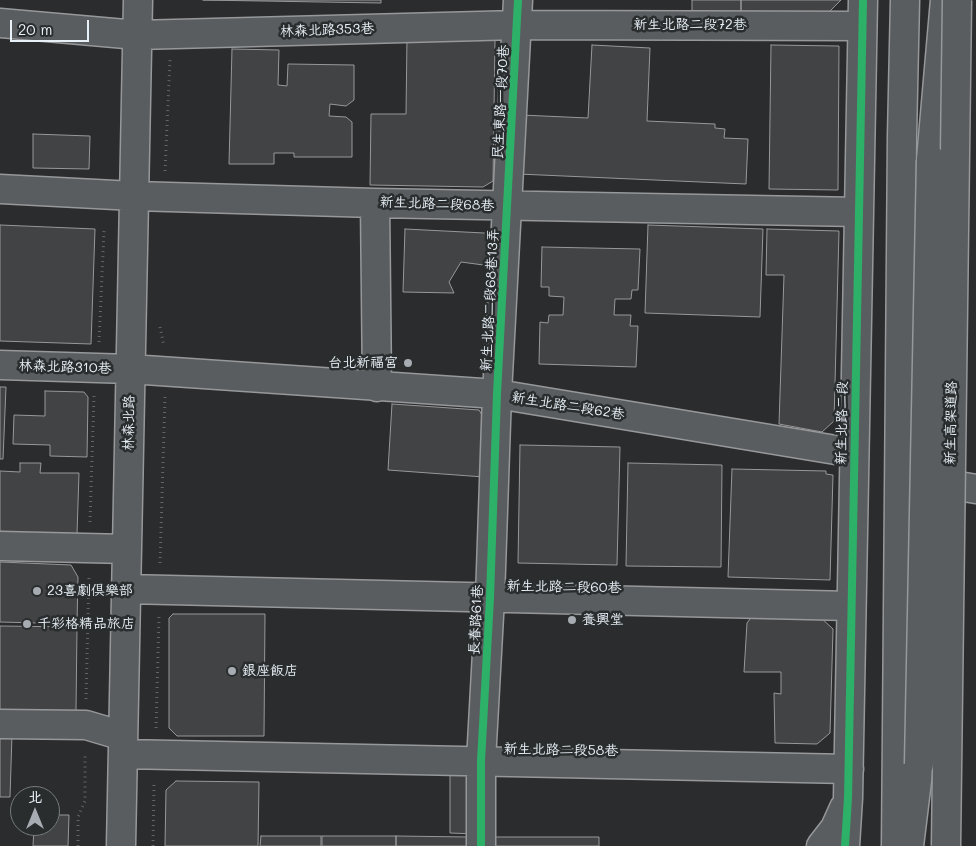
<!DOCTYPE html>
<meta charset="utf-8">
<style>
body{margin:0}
#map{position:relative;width:976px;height:846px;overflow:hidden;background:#2b2c2d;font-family:Mali,"LXGW WenKai TC",sans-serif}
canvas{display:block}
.north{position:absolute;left:10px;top:786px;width:50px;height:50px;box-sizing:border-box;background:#2a2d2e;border:1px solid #767b7f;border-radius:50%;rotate:0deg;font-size:14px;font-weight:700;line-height:20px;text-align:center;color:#e8f1f8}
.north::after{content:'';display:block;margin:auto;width:18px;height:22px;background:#a6acb1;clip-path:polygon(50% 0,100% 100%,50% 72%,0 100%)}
.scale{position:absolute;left:10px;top:20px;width:79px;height:22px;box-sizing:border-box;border:2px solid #e8f1f8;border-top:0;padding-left:6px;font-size:15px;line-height:18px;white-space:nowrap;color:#e8f1f8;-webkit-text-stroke:4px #2a2d2e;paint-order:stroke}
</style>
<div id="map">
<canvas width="976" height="846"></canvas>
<div class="north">北</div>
<div class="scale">20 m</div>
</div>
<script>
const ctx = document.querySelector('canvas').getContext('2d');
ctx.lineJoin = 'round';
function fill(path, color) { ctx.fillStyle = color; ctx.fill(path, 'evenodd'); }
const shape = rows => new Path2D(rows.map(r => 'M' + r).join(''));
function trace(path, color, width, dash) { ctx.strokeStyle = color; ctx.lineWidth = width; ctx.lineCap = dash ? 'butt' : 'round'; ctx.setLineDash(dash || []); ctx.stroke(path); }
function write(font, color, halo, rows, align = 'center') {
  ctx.font = font + ' Mali,"LXGW WenKai TC",sans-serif'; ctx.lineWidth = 5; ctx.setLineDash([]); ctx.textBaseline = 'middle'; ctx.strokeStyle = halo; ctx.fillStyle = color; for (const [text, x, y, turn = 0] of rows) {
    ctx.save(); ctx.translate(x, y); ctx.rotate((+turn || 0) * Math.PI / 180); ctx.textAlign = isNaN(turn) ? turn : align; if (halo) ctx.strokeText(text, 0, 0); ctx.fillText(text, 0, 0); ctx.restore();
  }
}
const building = shape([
 [203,0,381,0,381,3,203,0],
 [692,0,741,0,741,13,692,12,692,0],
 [741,0,841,0,827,14,741,13,741,0],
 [407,38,495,39,493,181,483,187,370,185,371,114,406,114,407,38],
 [592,45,650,48,647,121,715,124,715,128,725,129,724,138,748,139,746,184,518,174,521,115,588,118,592,45],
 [771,45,839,46,838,190,769,189,771,45],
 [232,49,279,50,278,85,287,86,288,64,354,65,354,100,346,106,330,104,329,116,346,117,352,122,352,157,294,157,294,153,274,153,274,164,229,164,232,49],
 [33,134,90,136,89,169,33,168,33,134],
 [0,225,95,229,91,344,0,341,0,225],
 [648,225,763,229,760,317,645,313,648,225],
 [405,229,484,233,495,231,491,266,461,262,449,282,454,293,403,292,405,229],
 [767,229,839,231,834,421,822,432,779,424,784,275,766,275,767,229],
 [542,247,640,249,638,290,632,290,631,299,615,299,614,315,631,315,630,326,638,326,636,367,539,364,540,322,548,323,549,315,563,315,564,297,549,296,549,287,541,287,542,247],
 [0,387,6,387,3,459,0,459,0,387],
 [45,391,84,392,88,397,87,457,50,456,50,445,13,444,14,415,45,416,45,391],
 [392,404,479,410,488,425,484,477,388,470,392,404],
 [520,445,620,447,617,565,518,563,520,445],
 [20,463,41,463,40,473,79,473,77,534,0,532,0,471,20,472,20,463],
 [628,463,722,465,721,567,626,566,628,463],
 [732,469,826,471,826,474,833,475,830,580,728,577,732,469],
 [0,562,71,565,78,577,77,624,0,622,0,562],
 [173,614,265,614,264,736,177,736,169,728,169,618,173,614],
 [753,615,820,617,833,629,830,733,817,744,775,743,774,693,781,694,781,672,744,672,747,623,753,615],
 [0,626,77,627,76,711,0,710,0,626],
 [0,734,12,734,10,797,0,797,0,734],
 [450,764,478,772,477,834,450,833,450,764],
 [176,781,259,782,258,846,165,846,166,790,176,781],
 [50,815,69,815,68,846,33,846,34,826,50,826,50,815],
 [261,836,321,836,321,846,260,846,261,836],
 [322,836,396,836,396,846,322,846,322,836],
 [396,836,468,837,468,846,396,846,396,836],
 [486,837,599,837,599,846,486,846,486,837]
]);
const path = shape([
 [165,171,170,60],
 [160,327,164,346],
 [99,342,104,231],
 [90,522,94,396],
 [160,563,165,397],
 [86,699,89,576],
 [156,728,159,617],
 [78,846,78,817,85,801,85,753],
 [153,846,154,782]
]);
const minor = shape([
 [0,23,137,35,518,25,862,26],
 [0,189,134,196,375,203,859,212],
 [375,203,377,387],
 [0,365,130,369,497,394,854,453],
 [928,481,976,489],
 [0,546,127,549],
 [126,589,851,606],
 [0,724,86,725,123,736],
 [123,754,849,769],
 [121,846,138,0],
 [481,846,481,761,490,598,497,394,518,0],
 [821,846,835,828,844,808],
 [845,846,848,798,863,0],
 [896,846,902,136,905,0]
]);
const highway = shape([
 [931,160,945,0],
 [909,846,919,764]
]);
const highwayBridge = shape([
 [919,764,931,160],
 [946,846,957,0]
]);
const cycleway = shape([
 [481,846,481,761,490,598,497,394,518,0],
 [845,846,848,798,863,0]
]);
const markers = [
 [408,363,5,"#a6acb1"],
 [37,591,5,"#a6acb1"],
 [572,620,5,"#a6acb1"],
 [27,624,5,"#a6acb1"],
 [232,671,5,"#a6acb1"]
];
const streetNames = [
 ["新生北路二段72巷",690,25],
 ["林森北路353巷",327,30,-2],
 ["民生東路一段70巷",501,102,-87],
 ["新生北路二段68巷",437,204,2],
 ["新生北路二段68巷13弄",490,300,-87],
 ["林森北路310巷",65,367,2],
 ["新生北路二段62巷",568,406,9],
 ["林森北路",129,423,-89],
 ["新生北路二段",842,423,-89],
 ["新生高架道路",951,423,-89],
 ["新生北路二段60巷",564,587,1],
 ["長春路61巷",476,620,-87],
 ["新生北路二段58巷",561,750,1]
];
const poiNames = [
 ["台北新福宮",398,363,"right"],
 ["23喜劇俱樂部",47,591],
 ["養興堂",582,620],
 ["千彩格精品旅店",37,624],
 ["銀座飯店",242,671]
];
fill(building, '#424344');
trace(building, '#96989a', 1);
trace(minor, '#96989a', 31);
trace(highway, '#96989a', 31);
trace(path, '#636566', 3, [1, 4]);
trace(minor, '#5a5d60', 28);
trace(highway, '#5a5d60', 28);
trace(highwayBridge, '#96989a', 31, []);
trace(highwayBridge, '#5a5d60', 28);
trace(cycleway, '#2db169', 8);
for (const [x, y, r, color] of markers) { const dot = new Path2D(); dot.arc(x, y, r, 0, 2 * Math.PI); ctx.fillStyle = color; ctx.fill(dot); trace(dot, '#2a2d2e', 2); }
write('14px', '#e8f1f8', '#2a2d2e', streetNames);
write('14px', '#e8f1f8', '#2a2d2e', poiNames, 'left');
</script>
